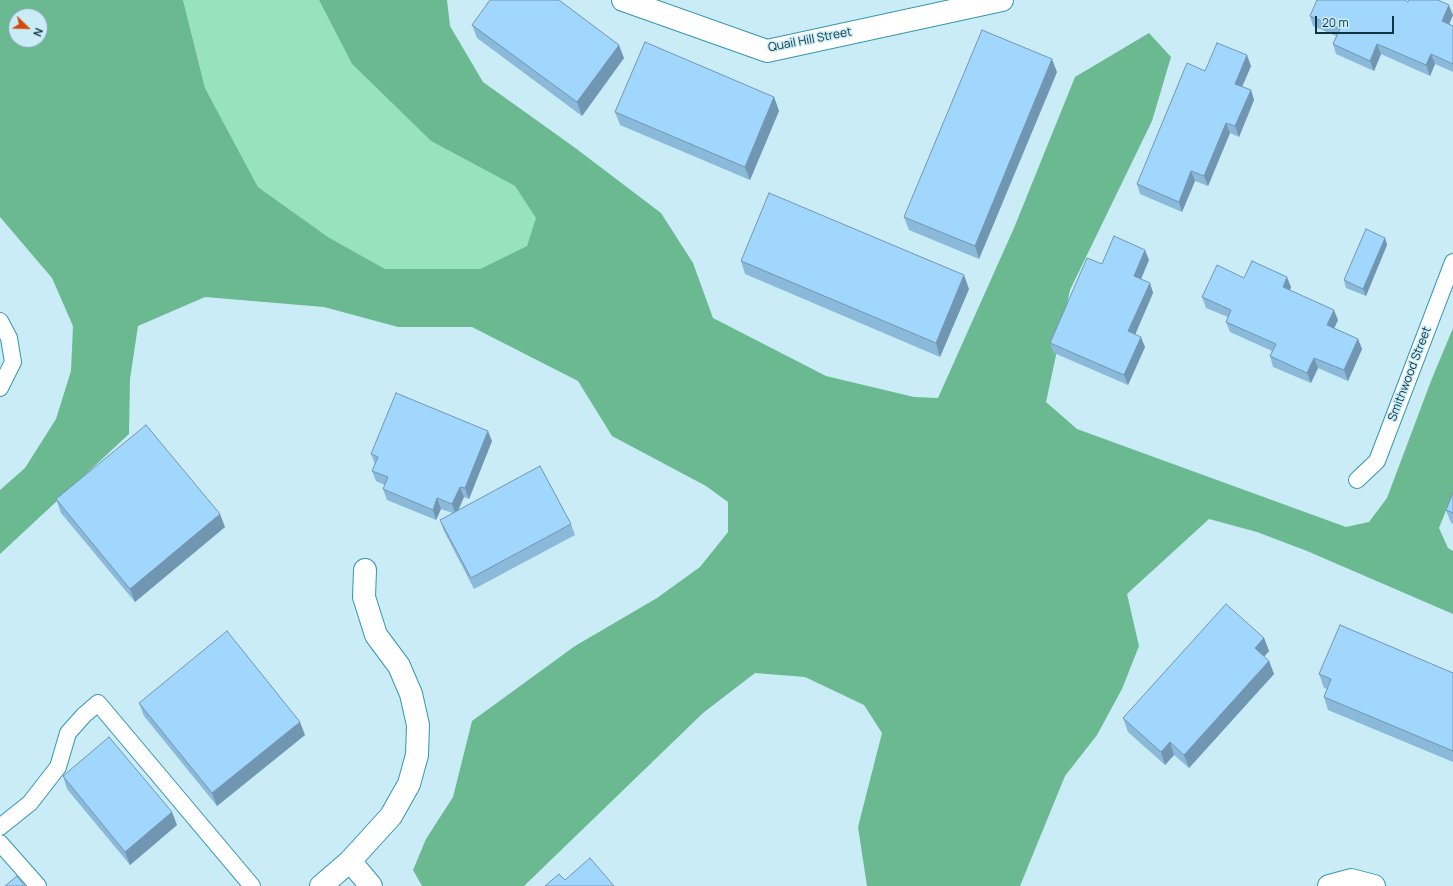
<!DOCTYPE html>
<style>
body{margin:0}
#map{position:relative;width:1453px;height:886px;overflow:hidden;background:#caecf7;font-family:Manrope,sans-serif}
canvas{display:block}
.north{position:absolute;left:8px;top:8px;width:40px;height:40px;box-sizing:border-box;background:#caecf7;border:1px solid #7ea3ae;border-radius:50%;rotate:113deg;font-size:11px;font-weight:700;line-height:16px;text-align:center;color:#0d3641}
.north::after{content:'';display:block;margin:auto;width:14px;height:18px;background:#d14b0c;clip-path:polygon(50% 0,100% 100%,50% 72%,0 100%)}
.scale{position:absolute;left:1315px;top:16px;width:79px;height:18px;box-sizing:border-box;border:2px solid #0d3641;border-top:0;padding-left:5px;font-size:12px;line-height:14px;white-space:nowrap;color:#0d3641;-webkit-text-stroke:3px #caecf7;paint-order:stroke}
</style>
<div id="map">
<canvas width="1453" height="886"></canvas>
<div class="north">N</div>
<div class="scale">20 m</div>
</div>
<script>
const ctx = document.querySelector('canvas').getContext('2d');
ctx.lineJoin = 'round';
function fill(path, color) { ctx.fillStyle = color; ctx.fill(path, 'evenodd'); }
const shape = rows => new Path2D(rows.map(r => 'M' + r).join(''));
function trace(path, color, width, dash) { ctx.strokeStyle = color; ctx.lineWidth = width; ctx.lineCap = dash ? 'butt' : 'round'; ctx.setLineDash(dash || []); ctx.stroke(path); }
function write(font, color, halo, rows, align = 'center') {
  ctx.font = font + ' Manrope,sans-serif'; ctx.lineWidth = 3; ctx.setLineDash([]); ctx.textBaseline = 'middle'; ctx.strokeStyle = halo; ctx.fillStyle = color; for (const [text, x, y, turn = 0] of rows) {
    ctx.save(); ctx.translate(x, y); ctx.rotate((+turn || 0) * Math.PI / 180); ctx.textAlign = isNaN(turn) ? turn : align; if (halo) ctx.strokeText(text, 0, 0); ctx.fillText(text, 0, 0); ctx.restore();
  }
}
const green = shape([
 [183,0,319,0,352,64,431,141,515,186,537,218,527,246,480,269,385,269,328,237,258,187,205,88]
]);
const forest = shape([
 [0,0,183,0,205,88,258,187,328,237,385,269,480,269,527,246,536,218,515,186,431,141,352,64,319,0,447,0,450,26,483,82,574,147,661,213,693,263,713,318,826,376,914,397,938,398,1014,228,1075,77,1149,33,1171,57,1152,121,1070,290,1046,402,1077,429,1346,527,1369,522,1387,498,1431,381,1453,328,1453,493,1439,528,1448,548,1453,551,1453,614,1307,551,1257,532,1209,519,1127,594,1139,646,1122,689,1097,735,1065,776,1020,886,867,886,858,827,882,733,864,705,805,677,755,673,703,713,524,886,422,886,413,870,426,839,453,797,472,721,575,646,657,598,700,567,728,532,728,502,706,486,612,436,578,381,472,327,398,327,324,307,205,297,138,326,130,379,129,434,0,554,0,490,25,468,56,419,71,371,73,326,52,278,0,217],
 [16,16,40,16,40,40,16,40]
]);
const service = shape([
 [0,321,9,338,13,362,0,388],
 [1357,480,1377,461,1453,262],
 [0,827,30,803,58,767,68,733,84,715,98,703,252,886],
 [0,843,38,886]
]);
const minor = shape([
 [623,0,767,51,1002,0],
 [350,861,371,886],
 [321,886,350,861,391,816,409,784,417,755,418,725,411,694,399,666,376,635,364,597,365,570],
 [1329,886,1351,880,1374,886]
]);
const wall = shape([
 [1408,2,1453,15,1449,24,1453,26,1453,72,1435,64,1430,76,1381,54,1374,71,1336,54,1333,44,1336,36,1313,26,1310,16],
 [472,25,624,58,582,116,477,38],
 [1251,66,1242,87,1251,90,1254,100,1239,137,1230,133,1208,186,1195,181,1182,212,1140,194,1137,184,1205,71],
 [1057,72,979,259,909,230,904,217],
 [774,97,779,111,750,180,620,125,615,112],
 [1385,238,1387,245,1366,296,1346,288,1344,280],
 [1149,260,1141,279,1150,283,1153,293,1135,334,1145,347,1128,385,1054,353,1050,343,1102,264],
 [741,261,969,289,940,357,745,274],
 [1244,278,1291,287,1290,290,1338,320,1334,328,1358,339,1362,349,1348,381,1318,368,1311,383,1273,367,1270,356,1272,351,1230,332,1226,322,1228,317,1206,308,1202,297],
 [492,441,469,499,464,497,458,511,571,524,575,535,474,589,444,531,440,520,453,513,441,509,436,520,387,500,383,489,385,485,376,481,372,471,375,464,371,454],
 [1453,493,1453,524,1451,523,1446,510],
 [56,499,225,527,135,602,61,513],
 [1264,638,1269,651,1264,657,1269,661,1274,674,1189,768,1174,755,1165,765,1128,732,1123,718],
 [1453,673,1453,762,1328,710,1324,697,1327,689,1324,688,1319,674],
 [139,703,305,735,217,806,144,716],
 [63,776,177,825,130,865,67,789]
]);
const shadedWall = shape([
 [1449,5,1453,15,1446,32,1442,21],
 [1377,44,1381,54,1374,71,1370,61],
 [619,45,624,58,582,116,577,102],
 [1431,54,1435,64,1430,76,1426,65],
 [1247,55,1251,66,1239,94,1235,84],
 [1052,59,1057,72,979,259,975,246],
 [1251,90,1254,100,1239,137,1235,126],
 [774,97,779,111,750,180,745,167],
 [1226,123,1230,133,1208,186,1204,176],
 [1191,171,1195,181,1182,212,1179,202],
 [1385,238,1387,245,1366,296,1363,289],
 [1145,250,1149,260,1138,286,1134,276],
 [964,275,969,289,940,357,936,343],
 [1287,277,1291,287,1287,297,1283,287],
 [1150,283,1153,293,1132,342,1128,331],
 [1334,310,1338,320,1331,335,1327,325],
 [1141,337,1145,347,1128,385,1124,375],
 [1358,339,1362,349,1348,381,1344,370],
 [1314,358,1318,368,1311,383,1307,373],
 [488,431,492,441,469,499,465,488],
 [460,487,464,497,456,515,452,504],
 [437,498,441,509,436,520,433,510],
 [220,514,225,527,135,602,130,589],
 [1264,638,1269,651,1260,661,1255,648],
 [1269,661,1274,674,1189,768,1184,755],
 [300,722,305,735,217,806,212,793],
 [1170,742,1174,755,1165,765,1161,752],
 [172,812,177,825,130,865,125,852]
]);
const building = shape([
 [490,0,559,0,619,45,577,102,472,25,490,0],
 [1317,0,1405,0,1408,2,1409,0,1438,0,1449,5,1442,21,1453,26,1453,64,1431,54,1426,65,1377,44,1370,61,1333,44,1340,29,1310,16,1317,0],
 [982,30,1052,59,975,246,904,217,982,30],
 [645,42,774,97,745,167,615,112,645,42],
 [1217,43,1247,55,1235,84,1251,90,1235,126,1226,123,1204,176,1191,171,1179,202,1137,184,1187,63,1205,71,1217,43],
 [769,193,964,275,936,343,741,261,769,193],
 [1366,229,1385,238,1363,289,1344,280,1366,229],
 [1114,236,1145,250,1134,276,1150,283,1128,331,1141,337,1124,375,1050,343,1087,258,1102,264,1114,236],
 [1252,261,1287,277,1283,287,1334,310,1327,325,1358,339,1344,370,1314,358,1307,373,1270,356,1276,344,1226,322,1231,310,1202,297,1217,265,1244,278,1252,261],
 [396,393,488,431,465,488,460,487,452,504,437,498,433,510,383,489,388,477,372,471,378,457,371,454,396,393],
 [146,425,220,514,130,589,56,499,146,425],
 [540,466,571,524,471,578,440,520,540,466],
 [1453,493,1453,513,1446,510,1453,493],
 [1226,604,1264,638,1255,648,1269,661,1184,755,1170,742,1161,752,1123,718,1226,604],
 [1340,625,1453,673,1453,751,1324,697,1331,679,1319,674,1340,625],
 [227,631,300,722,212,793,139,703,227,631],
 [109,737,172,812,125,852,63,776,109,737],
 [590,858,614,886,545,886,559,874,565,880,590,858],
 [17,876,25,886,5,886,17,876]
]);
const streetNames = [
 ["Quail Hill Street",810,40,-11],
 ["Smithwood Street",1410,374,-69]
];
fill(green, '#98e3bb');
fill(forest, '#6ab991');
trace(service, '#3596b1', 18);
trace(minor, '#3596b1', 24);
trace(service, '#fff', 16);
trace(minor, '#fff', 22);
fill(wall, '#8ab9da');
fill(shadedWall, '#7196b1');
fill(building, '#a1d7fd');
trace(building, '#7196b1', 1);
write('12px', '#0d3641', '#caecf7', streetNames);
</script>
